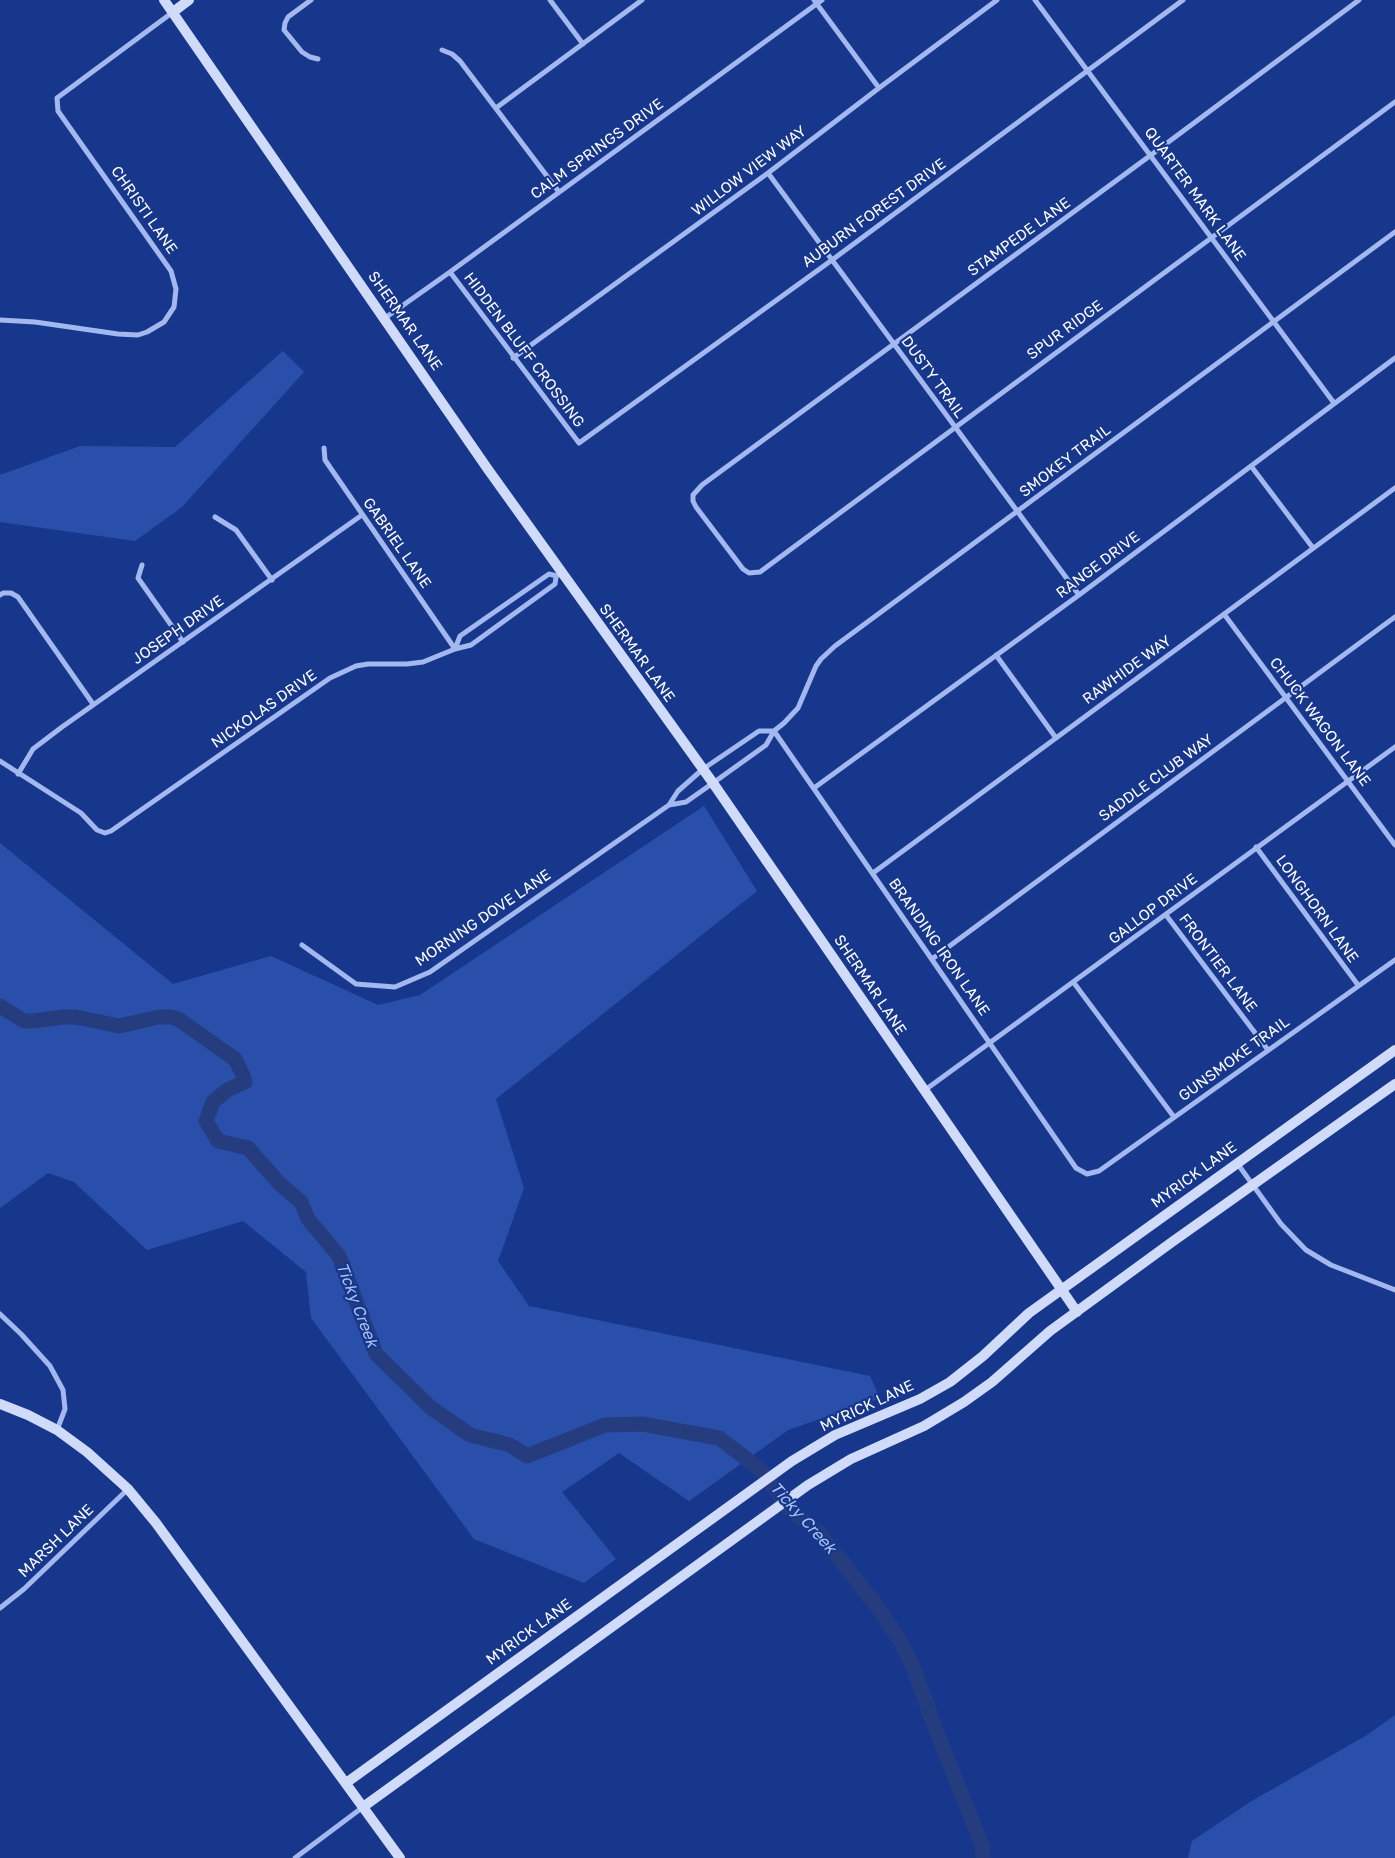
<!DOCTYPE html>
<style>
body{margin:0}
canvas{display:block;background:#17378d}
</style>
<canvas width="1395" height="1858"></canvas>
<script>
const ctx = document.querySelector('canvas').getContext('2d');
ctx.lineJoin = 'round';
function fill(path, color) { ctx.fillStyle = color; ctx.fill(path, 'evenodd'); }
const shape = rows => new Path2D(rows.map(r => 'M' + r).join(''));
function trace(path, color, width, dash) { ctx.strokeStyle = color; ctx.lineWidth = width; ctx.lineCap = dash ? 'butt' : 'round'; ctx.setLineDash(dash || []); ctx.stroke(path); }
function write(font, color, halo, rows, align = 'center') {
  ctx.font = font + ' "Golos Text",sans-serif'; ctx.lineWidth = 4.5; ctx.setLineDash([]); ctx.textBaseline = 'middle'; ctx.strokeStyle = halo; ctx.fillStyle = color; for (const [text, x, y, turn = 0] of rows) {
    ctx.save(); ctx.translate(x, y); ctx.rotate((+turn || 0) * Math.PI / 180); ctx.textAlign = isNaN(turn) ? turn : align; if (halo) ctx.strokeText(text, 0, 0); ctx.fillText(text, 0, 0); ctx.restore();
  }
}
const green = shape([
 [283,351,304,372,182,507,135,541,0,522,0,475,80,446,175,447],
 [704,806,757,891,496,1099,524,1188,498,1261,529,1306,870,1376,880,1398,788,1430,689,1501,619,1453,562,1492,616,1559,584,1583,474,1539,311,1318,306,1272,243,1221,147,1250,74,1182,48,1173,0,1208,0,843,173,984,271,956,378,1005,420,995],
 [1395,1715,1395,1858,1188,1858,1192,1841,1250,1802,1367,1735]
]);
const river = shape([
 [0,1006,24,1021,33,1021,64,1017,76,1017,119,1026,159,1017,171,1017,178,1019,235,1059,243,1075,245,1082,227,1090,213,1102,206,1121,218,1141,248,1148,280,1184,301,1202,308,1219,339,1256,376,1354,430,1407,470,1435,510,1445,527,1456,605,1425,642,1424,719,1438,761,1470,790,1509,819,1533,879,1609,900,1641,913,1667,935,1728,982,1845,983,1858]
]);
const street = shape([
 [311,0,288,17,285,23,284,30,302,52,310,57,318,59],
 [550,0,583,44],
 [814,0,879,88],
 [1035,0,1334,403],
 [1359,0,1151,155,702,485,693,495,693,501,696,507,743,569,749,573,760,572,1395,102],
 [442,50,452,54,460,61,559,192],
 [496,108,642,0],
 [768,173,1079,595],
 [1395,232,835,646,821,659,816,666,798,708,784,723,774,731,1076,1168,1087,1174,1099,1171,1395,960],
 [450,272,579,443,832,260,1183,0],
 [385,318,450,272,822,0],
 [0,320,35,322,118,334,138,335,147,332,164,322,174,307,176,289,171,271,58,111,57,98,173,12],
 [513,358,768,173,879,88,997,0],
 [324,448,325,460,455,649],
 [1251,466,1313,548],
 [215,517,236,530,272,580],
 [142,565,138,578,183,642],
 [0,595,3,593,11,593,18,597,93,704],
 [1224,614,1395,845],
 [455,649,460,636,549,574,557,576],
 [996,655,1056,738],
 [0,761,81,813,97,830,105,833,111,831,330,678,356,666,368,664,407,664,423,662,455,649,471,645,555,584,556,577],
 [18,774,33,749,62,727,362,515],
 [814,788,1079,595,1395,358],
 [1256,847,1358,985],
 [873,873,1395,488],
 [1166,915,1268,1050],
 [302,945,356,984,395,987,430,972,669,805,678,791,703,769,759,731,774,731,766,745,713,783,686,802,669,805],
 [932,959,1395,617],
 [1074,983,1174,1117],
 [925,1090,1395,747],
 [1237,1163,1281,1224,1306,1250,1331,1265,1395,1290],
 [0,1314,21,1334,50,1366,63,1390,65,1409,57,1430],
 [0,1608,24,1589,128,1489],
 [295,1858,363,1807]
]);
const secondary = shape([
 [164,0,487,468,713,783,1077,1312],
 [173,12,189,0],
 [0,1404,28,1415,57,1430,87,1452,128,1489,156,1523,400,1858],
 [346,1783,792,1461,835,1435,920,1399,950,1382,983,1356,1029,1313,1395,1050],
 [363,1807,808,1485,851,1459,924,1426,964,1402,992,1382,1050,1331,1172,1242,1395,1084]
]);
const streetNames = [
 ["CALM SPRINGS DRIVE",597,149,-36],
 ["WILLOW VIEW WAY",749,171,-37],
 ["QUARTER MARK LANE",1195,194,54],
 ["CHRISTI LANE",144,210,55],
 ["AUBURN FOREST DRIVE",874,213,-36],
 ["STAMPEDE LANE",1019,237,-36],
 ["SHERMAR LANE",405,321,55],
 ["SPUR RIDGE",1065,330,-36],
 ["HIDDEN BLUFF CROSSING",524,350,53],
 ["DUSTY TRAIL",933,377,54],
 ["SMOKEY TRAIL",1065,461,-37],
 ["GABRIEL LANE",397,543,55],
 ["RANGE DRIVE",1098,565,-37],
 ["JOSEPH DRIVE",178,630,-35],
 ["SHERMAR LANE",637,653,54],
 ["RAWHIDE WAY",1127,670,-36],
 ["NICKOLAS DRIVE",264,709,-35],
 ["CHUCK WAGON LANE",1320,722,53],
 ["SADDLE CLUB WAY",1156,778,-36],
 ["GALLOP DRIVE",1153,909,-37],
 ["LONGHORN LANE",1317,909,54],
 ["MORNING DOVE LANE",483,918,-34],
 ["BRANDING IRON LANE",939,947,55],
 ["FRONTIER LANE",1218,963,53],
 ["SHERMAR LANE",870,985,56],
 ["GUNSMOKE TRAIL",1234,1059,-36],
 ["MYRICK LANE",1194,1175,-36],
 ["MYRICK LANE",867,1406,-25],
 ["MARSH LANE",56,1541,-44],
 ["MYRICK LANE",529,1632,-36]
];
const waterNames = [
 ["Ticky Creek",357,1305,69],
 ["Ticky Creek",803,1518,48]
];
fill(green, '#2a4fab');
trace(river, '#253d7e', 15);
trace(street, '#a2b8ef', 5);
trace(secondary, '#d0dbfa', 10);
write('15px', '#fff', '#17378d', streetNames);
write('italic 16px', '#aec3f6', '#17378d', waterNames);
</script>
